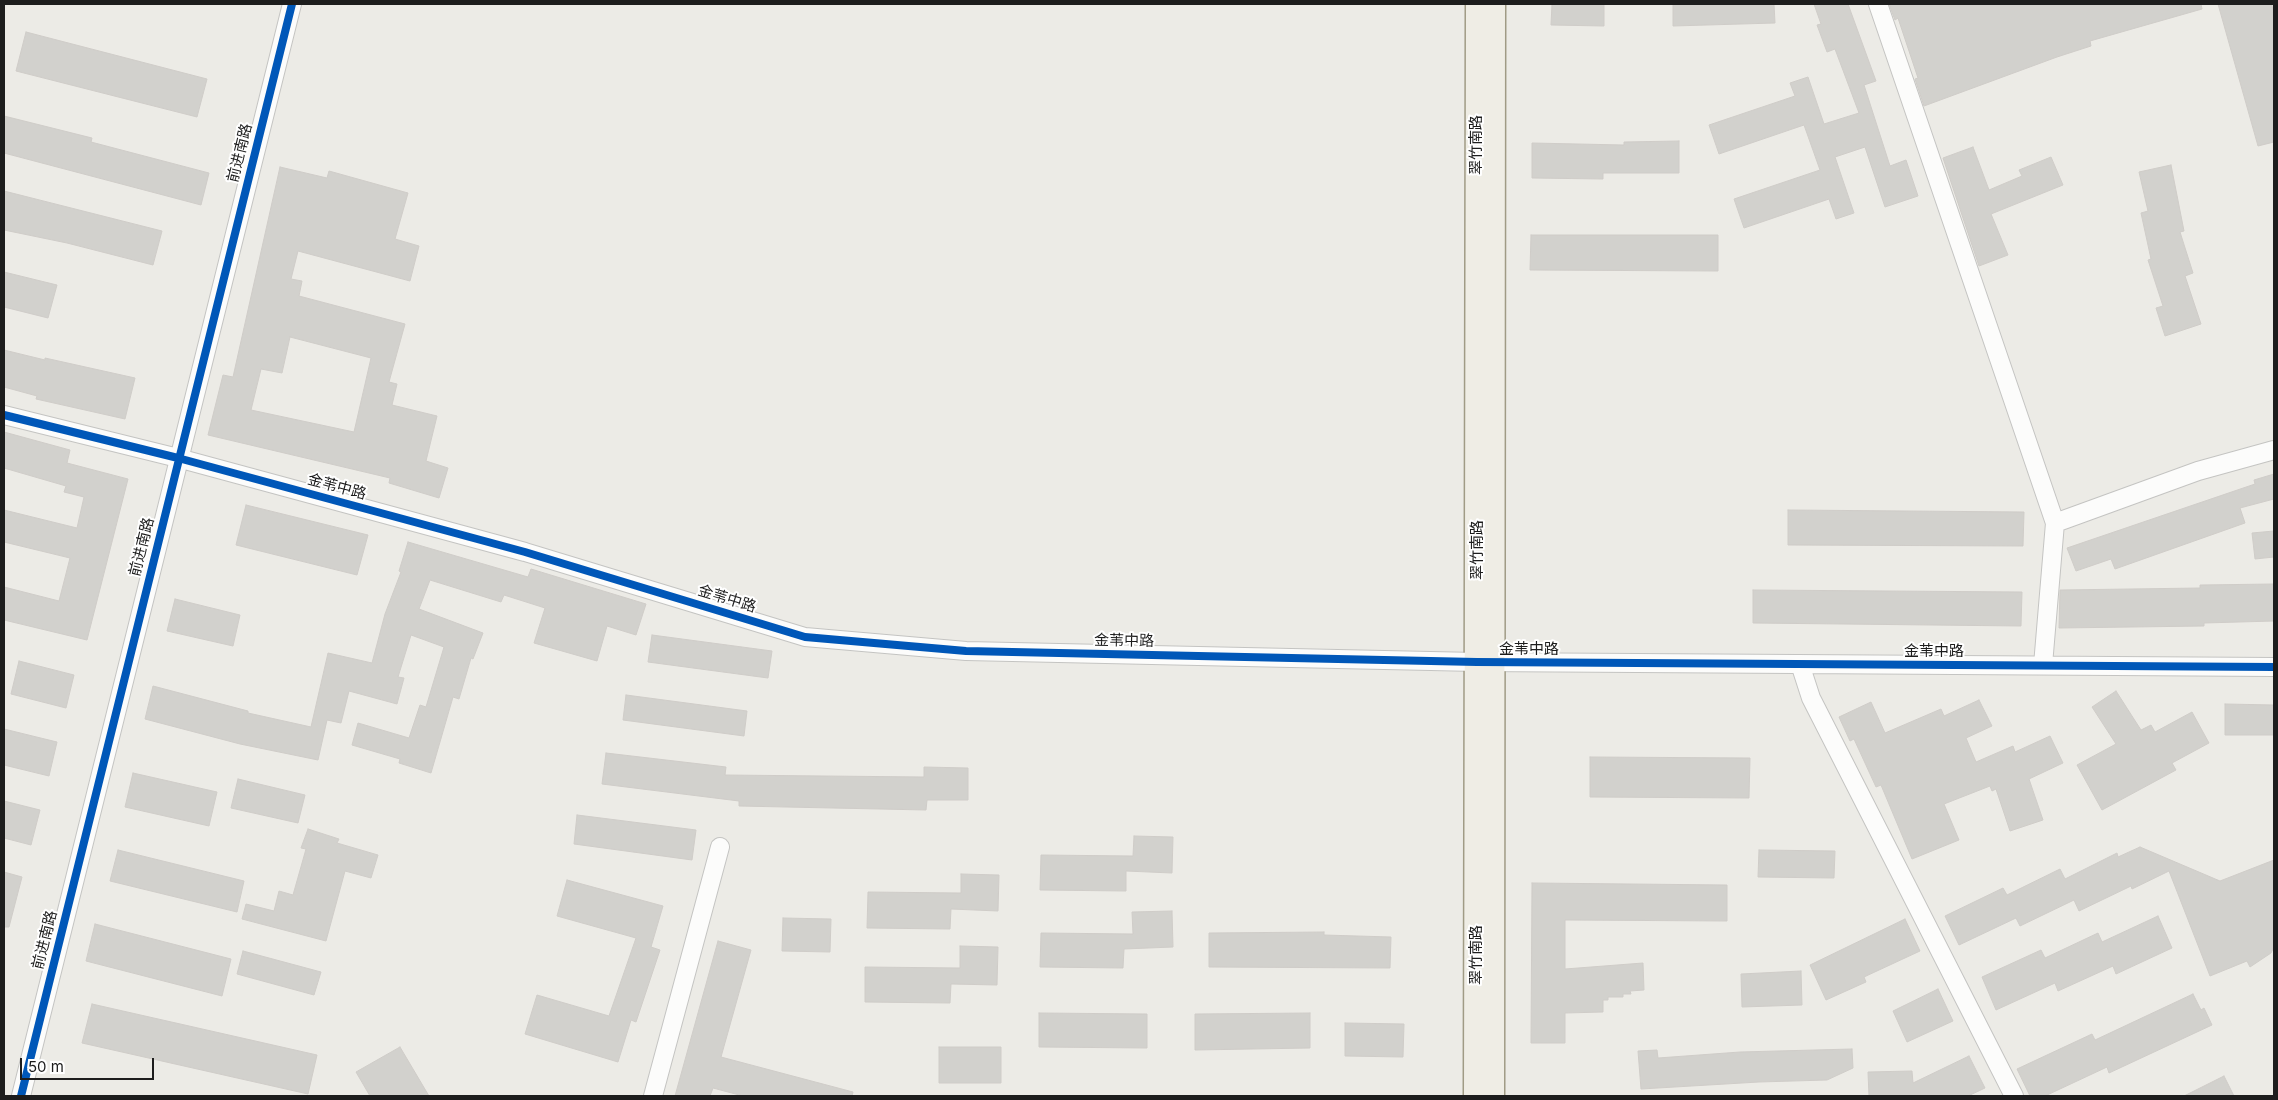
<!DOCTYPE html>
<meta charset="utf-8">
<style>
body{margin:0}
#map{position:relative;width:2278px;height:1100px;overflow:hidden;background:#ecebe6;font-family:Inter,sans-serif}
canvas{display:block}
.frame{position:absolute;inset:0;border:5px solid #1d1d1d;pointer-events:none}
.scale{position:absolute;left:20px;top:1058px;width:134px;height:22px;box-sizing:border-box;border:2px solid #1d1d1d;border-top:0;padding-left:6px;font-size:15px;line-height:18px;white-space:nowrap;color:#1d1d1d;-webkit-text-stroke:4px #fff;paint-order:stroke}
</style>
<div id="map">
<canvas width="2278" height="1100"></canvas>
<div class="frame"></div>
<div class="scale">50 m</div>
</div>
<script>
const ctx = document.querySelector('canvas').getContext('2d');
ctx.lineJoin = 'round';
function fill(path, color) { ctx.fillStyle = color; ctx.fill(path, 'evenodd'); }
const shape = rows => new Path2D(rows.map(r => 'M' + r).join(''));
function trace(path, color, width, dash) { ctx.strokeStyle = color; ctx.lineWidth = width; ctx.lineCap = dash ? 'butt' : 'round'; ctx.setLineDash(dash || []); ctx.stroke(path); }
function write(font, color, halo, rows, align = 'center') {
  ctx.font = font + ' Inter,"Noto Sans SC",sans-serif'; ctx.lineWidth = 4; ctx.setLineDash([]); ctx.textBaseline = 'middle'; ctx.strokeStyle = halo; ctx.fillStyle = color; for (const [text, x, y, turn = 0] of rows) {
    ctx.save(); ctx.translate(x, y); ctx.rotate((+turn || 0) * Math.PI / 180); ctx.textAlign = isNaN(turn) ? turn : align; if (halo) ctx.strokeText(text, 0, 0); ctx.fillText(text, 0, 0); ctx.restore();
  }
}
const building = shape([
 [1552,4,1604,4,1604,26,1551,25,1552,4],
 [1673,4,1774,4,1775,23,1673,26,1673,4],
 [1814,4,1848,4,1876,81,1864,85,1890,166,1906,160,1918,196,1885,207,1865,147,1835,157,1854,213,1836,219,1829,199,1744,228,1734,199,1820,170,1804,125,1719,154,1709,125,1795,96,1790,83,1808,77,1824,124,1859,113,1835,49,1827,52,1817,25,1821,24,1814,4],
 [1889,4,2201,4,2202,9,2090,41,2091,46,2057,57,1924,106,1915,79,1918,78,1898,18,1895,20,1889,4],
 [2218,4,2272,4,2274,21,2274,142,2258,146,2218,4],
 [26,32,207,79,197,117,16,71,26,32],
 [4,116,92,138,91,142,209,173,201,205,4,153,4,116],
 [1679,141,1679,173,1603,173,1603,179,1532,178,1532,143,1624,145,1624,142,1679,141],
 [1973,147,1989,190,2022,176,2019,170,2051,157,2063,185,1991,214,2008,255,1979,266,1943,158,1973,147],
 [2171,165,2184,231,2180,232,2193,273,2185,276,2201,324,2165,336,2156,308,2163,306,2148,260,2151,259,2141,213,2148,211,2139,172,2171,165],
 [280,167,327,178,329,171,408,193,395,239,419,246,410,281,298,251,291,279,302,281,299,296,405,324,389,382,397,384,392,405,437,416,426,461,448,468,439,498,389,483,390,478,208,435,223,375,233,377,280,167],
 [290,337,371,358,354,432,251,410,261,369,282,373,290,337],
 [4,191,162,231,153,265,67,243,4,230,4,191],
 [1531,235,1718,235,1718,271,1530,270,1531,235],
 [4,272,57,285,48,318,4,307,4,272],
 [4,350,45,360,45,358,135,378,125,419,36,399,37,396,4,387,4,350],
 [4,432,70,450,67,463,128,479,87,640,4,620,4,587,59,601,70,558,4,542,4,510,77,528,84,497,64,492,66,486,4,468,4,432],
 [2274,474,2274,499,2240,508,2245,523,2115,569,2111,559,2076,571,2067,548,2255,484,2254,480,2274,474],
 [246,505,368,535,357,575,236,545,246,505],
 [1788,510,2024,512,2023,546,1788,545,1788,510],
 [2274,531,2274,557,2255,559,2252,533,2274,531],
 [408,542,528,577,531,569,646,604,636,635,607,626,597,661,534,643,545,608,504,595,501,602,430,580,419,609,483,633,473,659,471,658,459,699,453,697,431,773,399,763,400,759,352,745,358,723,409,738,420,705,426,707,444,647,411,635,398,677,404,678,397,704,349,691,341,723,327,720,318,760,240,744,145,719,153,686,248,711,248,713,311,727,328,653,372,663,385,614,401,572,399,571,408,542],
 [2274,584,2274,621,2204,623,2204,626,2059,628,2060,590,2200,588,2200,585,2274,584],
 [1753,590,2022,592,2021,626,1753,623,1753,590],
 [175,599,240,615,233,646,167,631,175,599],
 [652,635,772,651,768,678,648,662,652,635],
 [19,661,74,675,66,708,11,694,19,661],
 [2116,691,2141,730,2151,725,2155,732,2192,712,2209,743,2172,763,2176,770,2102,810,2077,765,2116,744,2092,707,2116,691],
 [626,695,747,711,744,736,623,720,626,695],
 [1979,700,1992,726,1966,738,1976,762,2013,746,2015,752,2050,736,2063,763,2029,779,2043,820,2010,831,1996,789,1992,791,1990,786,1944,804,1959,840,1912,859,1881,785,1876,787,1854,739,1850,741,1839,717,1871,702,1885,733,1941,709,1944,716,1979,700],
 [2225,704,2274,705,2274,735,2225,735,2225,704],
 [4,729,57,742,49,776,4,765,4,729],
 [606,753,726,767,725,775,924,777,924,767,968,768,968,800,927,800,926,810,739,806,739,801,602,784,606,753],
 [1590,757,1750,758,1749,798,1590,797,1590,757],
 [133,773,217,792,209,826,125,807,133,773],
 [238,779,305,795,298,823,231,808,238,779],
 [4,801,40,810,31,845,4,838,4,801],
 [577,815,696,830,692,860,574,844,577,815],
 [308,829,339,839,337,843,378,855,371,878,345,871,326,941,242,919,246,904,274,911,279,891,293,895,306,849,301,848,308,829],
 [1134,836,1173,837,1172,873,1126,871,1126,891,1040,890,1041,855,1133,856,1134,836],
 [2140,847,2220,881,2274,860,2274,947,2271,953,2250,967,2247,961,2210,976,2169,871,2132,889,2131,886,2079,911,2074,900,2020,926,2016,918,1959,945,1945,916,2003,888,2007,895,2060,869,2065,879,2117,853,2118,857,2140,847],
 [118,850,244,881,237,912,110,881,118,850],
 [1759,850,1835,851,1834,878,1758,877,1759,850],
 [4,872,22,877,9,927,4,927,4,872],
 [961,874,999,875,998,911,951,909,950,929,867,928,868,892,961,893,961,874],
 [567,880,663,906,651,947,660,950,636,1022,631,1020,618,1062,525,1034,537,995,609,1016,636,938,557,916,567,880],
 [1532,883,1727,885,1727,921,1565,920,1565,969,1643,963,1644,990,1630,991,1631,994,1623,994,1623,997,1608,997,1608,1000,1603,1000,1603,1012,1565,1013,1565,1043,1531,1043,1532,883],
 [1172,911,1173,947,1124,949,1123,968,1040,967,1041,933,1133,934,1132,912,1172,911],
 [2158,916,2172,948,2116,974,2113,966,2058,991,2055,983,1996,1010,1982,977,2041,950,2045,958,2098,933,2102,942,2158,916],
 [783,918,831,919,830,952,782,951,783,918],
 [1905,919,1920,951,1864,977,1866,982,1826,1000,1810,965,1905,919],
 [95,924,231,959,222,996,86,961,95,924],
 [1324,932,1324,935,1391,937,1390,968,1209,967,1209,933,1324,932],
 [718,941,751,950,721,1057,853,1092,852,1096,743,1096,713,1088,710,1096,675,1096,718,941],
 [960,946,998,947,997,985,951,984,950,1003,865,1002,865,967,960,968,960,946],
 [243,951,321,972,314,995,237,974,243,951],
 [1801,971,1802,1005,1742,1007,1741,974,1801,971],
 [1938,989,1953,1021,1907,1042,1893,1011,1938,989],
 [2193,994,2201,1010,2204,1008,2212,1025,2109,1073,2107,1067,2045,1096,2030,1096,2017,1069,2092,1034,2095,1040,2193,994],
 [92,1004,317,1055,308,1094,82,1043,92,1004],
 [1039,1013,1147,1014,1147,1048,1039,1047,1039,1013],
 [1310,1013,1310,1048,1195,1050,1195,1014,1310,1013],
 [1345,1023,1404,1024,1403,1057,1345,1056,1345,1023],
 [400,1047,429,1096,370,1096,356,1072,400,1047],
 [939,1047,1001,1047,1001,1083,939,1083,939,1047],
 [1852,1049,1853,1068,1827,1080,1759,1082,1641,1089,1638,1051,1657,1050,1658,1058,1740,1052,1852,1049],
 [1969,1056,1985,1088,1968,1096,1869,1096,1868,1072,1912,1071,1913,1083,1969,1056],
 [2224,1076,2234,1096,2184,1096,2224,1076]
]);
const minor = shape([
 [1878,4,2055,523,2043,665],
 [4,415,178,458,525,552,805,637,966,651,1477,662,2274,667],
 [2055,523,2198,471,2274,450],
 [1800,664,1811,698,2014,1096],
 [21,1096,292,4],
 [653,1096,720,847]
]);
const major = shape([
 [1475,1096,1477,4],
 [1493,1096,1494,4]
]);
const cycleway = shape([
 [4,415,178,458,525,552,805,637,966,651,1477,662,2274,667],
 [21,1096,292,4]
]);
const streetNames = [
 ["翠竹南路",1476,145,-90],
 ["前进南路",240,153,-76],
 ["金苇中路",337,487,15],
 ["前进南路",142,547,-76],
 ["翠竹南路",1477,550,-90],
 ["金苇中路",727,599,17],
 ["金苇中路",1124,641,1],
 ["金苇中路",1529,649],
 ["金苇中路",1934,651],
 ["前进南路",45,940,-76],
 ["翠竹南路",1476,955,-90]
];
fill(building, '#d2d1cd');
trace(building, '#cfccc8', 1);
trace(minor, '#c4c4c2', 20);
trace(major, '#a09b85', 25);
trace(minor, '#fcfcfb', 18);
trace(major, '#efede5', 22);
trace(cycleway, '#0057b8', 8);
write('15px', '#1d1d1d', '#fff', streetNames);
</script>
